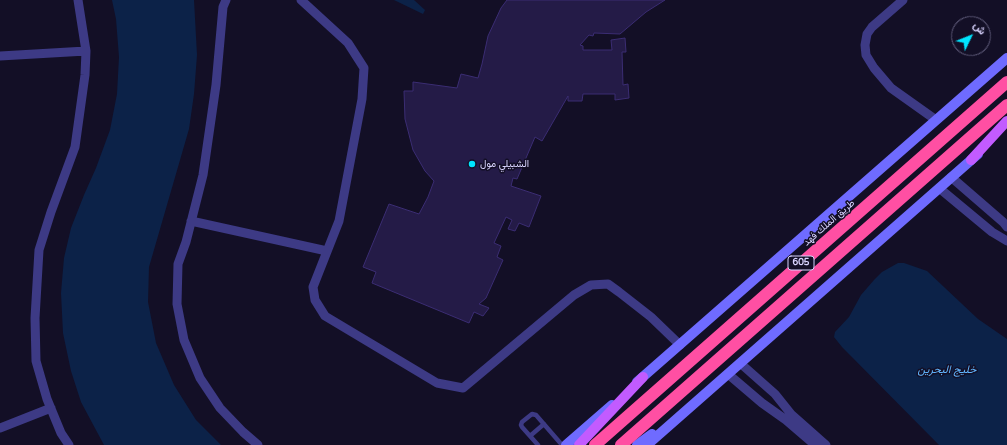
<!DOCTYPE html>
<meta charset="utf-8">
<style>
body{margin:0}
#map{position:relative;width:1007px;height:445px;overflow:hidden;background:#130f26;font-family:"Varela Round",Vazirmatn,sans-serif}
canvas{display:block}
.north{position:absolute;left:951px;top:16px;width:40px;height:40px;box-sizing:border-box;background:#130f26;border:1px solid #625e7d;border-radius:50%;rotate:47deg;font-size:11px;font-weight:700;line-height:16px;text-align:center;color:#d9d4ff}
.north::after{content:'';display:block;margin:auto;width:14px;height:18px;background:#00e5ff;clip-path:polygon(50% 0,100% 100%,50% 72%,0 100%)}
</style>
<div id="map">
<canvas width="1007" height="445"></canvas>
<div class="north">ش</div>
</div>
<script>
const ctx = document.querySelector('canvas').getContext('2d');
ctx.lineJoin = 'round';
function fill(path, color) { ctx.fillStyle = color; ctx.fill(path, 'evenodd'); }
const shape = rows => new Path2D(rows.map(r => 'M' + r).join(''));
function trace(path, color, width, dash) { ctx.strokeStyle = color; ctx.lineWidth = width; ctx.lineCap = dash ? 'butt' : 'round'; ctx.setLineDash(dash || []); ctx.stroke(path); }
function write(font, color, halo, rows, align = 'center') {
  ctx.font = font + ' "Varela Round",Vazirmatn,sans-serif'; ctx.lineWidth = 3; ctx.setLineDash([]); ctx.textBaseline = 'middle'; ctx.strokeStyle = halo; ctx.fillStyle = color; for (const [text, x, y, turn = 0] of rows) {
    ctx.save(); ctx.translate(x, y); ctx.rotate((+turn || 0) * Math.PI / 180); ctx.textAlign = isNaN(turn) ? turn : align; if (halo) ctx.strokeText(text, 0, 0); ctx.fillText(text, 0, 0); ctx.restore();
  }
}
const water = shape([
 [112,0,194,0,197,55,194,94,189,129,149,267,148,302,156,343,174,385,196,420,221,445,104,445,81,402,71,371,63,333,61,293,64,258,71,228,84,195,96,168,110,130,117,94,119,57,116,19],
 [394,0,414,0,425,10,423,14],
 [898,263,904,263,927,271,978,319,1007,339,1007,445,939,445,842,347,834,337,835,332,849,317,861,295,874,280,882,272]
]);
const building = shape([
 [507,0,665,0,646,12,620,34,594,33,593,36,589,35,580,45,583,46,583,50,612,50,611,40,625,38,626,52,622,52,623,85,628,84,629,98,615,100,615,94,583,94,582,101,568,101,568,96,542,141,535,137,517,179,513,178,511,186,541,196,529,227,519,223,515,231,508,229,512,220,506,217,494,243,501,246,497,257,503,260,486,298,479,304,489,308,483,316,474,312,469,323,372,283,376,272,363,267,389,204,419,214,428,197,434,181,425,171,413,150,405,119,404,91,413,91,413,82,457,88,461,74,478,78,482,64,488,36,501,8,507,0]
]);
const service = shape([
 [530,436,544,424],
 [538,445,522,427,521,425,522,422,532,414,536,415,562,445]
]);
const minor = shape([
 [226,0,223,7,216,85,203,175,186,242,178,264,177,304,184,340,200,378,220,408,243,432,258,445],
 [301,0,348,43,364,68,362,99,339,221,313,287,315,300,325,316,437,383,463,388,574,295,591,285,608,284,619,292,651,317,680,345],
 [903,0,872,27,867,34,865,45,866,55,874,68,891,88,936,120],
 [0,56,86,51],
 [951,177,1003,222,1007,227],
 [939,188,992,232,1007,241],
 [191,221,327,251],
 [740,363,775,394,791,414,826,445],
 [728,374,762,403,786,420,815,445],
 [0,428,51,408],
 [69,445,61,433,47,399,36,361,35,318,39,250,51,212,75,147,85,75,86,51,78,0]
]);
const secondary = shape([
 [637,382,1007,58],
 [566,445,612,405],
 [637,445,652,434],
 [647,445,978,154]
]);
const primary = shape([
 [971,160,1007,121],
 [579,445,643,377]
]);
const motorway = shape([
 [595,445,1007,82],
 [621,445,1007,105]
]);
const markers = [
 [472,164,4,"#00e5ff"]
];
const shields = [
 [801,263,26]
];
const shieldNames = [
 ["605",801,263]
];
const poiNames = [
 ["الشبيلي مول",480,164]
];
const streetNames = [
 ["طريق الملك فهد",829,223,-41]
];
const waterNames = [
 ["خليج البحرين",947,370]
];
fill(water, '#0c2248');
fill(building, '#241b47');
trace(building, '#3b2d73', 1);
trace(service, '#3d3a85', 4.5);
trace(minor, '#3d3a85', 9);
trace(secondary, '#6f6bff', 10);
trace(primary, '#c25bff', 10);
trace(motorway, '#ff4fa3', 12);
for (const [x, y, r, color] of markers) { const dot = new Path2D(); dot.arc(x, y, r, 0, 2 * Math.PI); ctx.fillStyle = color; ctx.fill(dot); trace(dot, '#130f26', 1.5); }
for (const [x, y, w] of shields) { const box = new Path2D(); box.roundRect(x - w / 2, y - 7, w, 14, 3); ctx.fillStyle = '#130f26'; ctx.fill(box); trace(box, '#d9d4ff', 1); }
write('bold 9px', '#d9d4ff', null, shieldNames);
write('10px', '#d9d4ff', '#130f26', poiNames, 'left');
write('10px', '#d9d4ff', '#130f26', streetNames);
write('italic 11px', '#62b6ff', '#130f26', waterNames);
</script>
